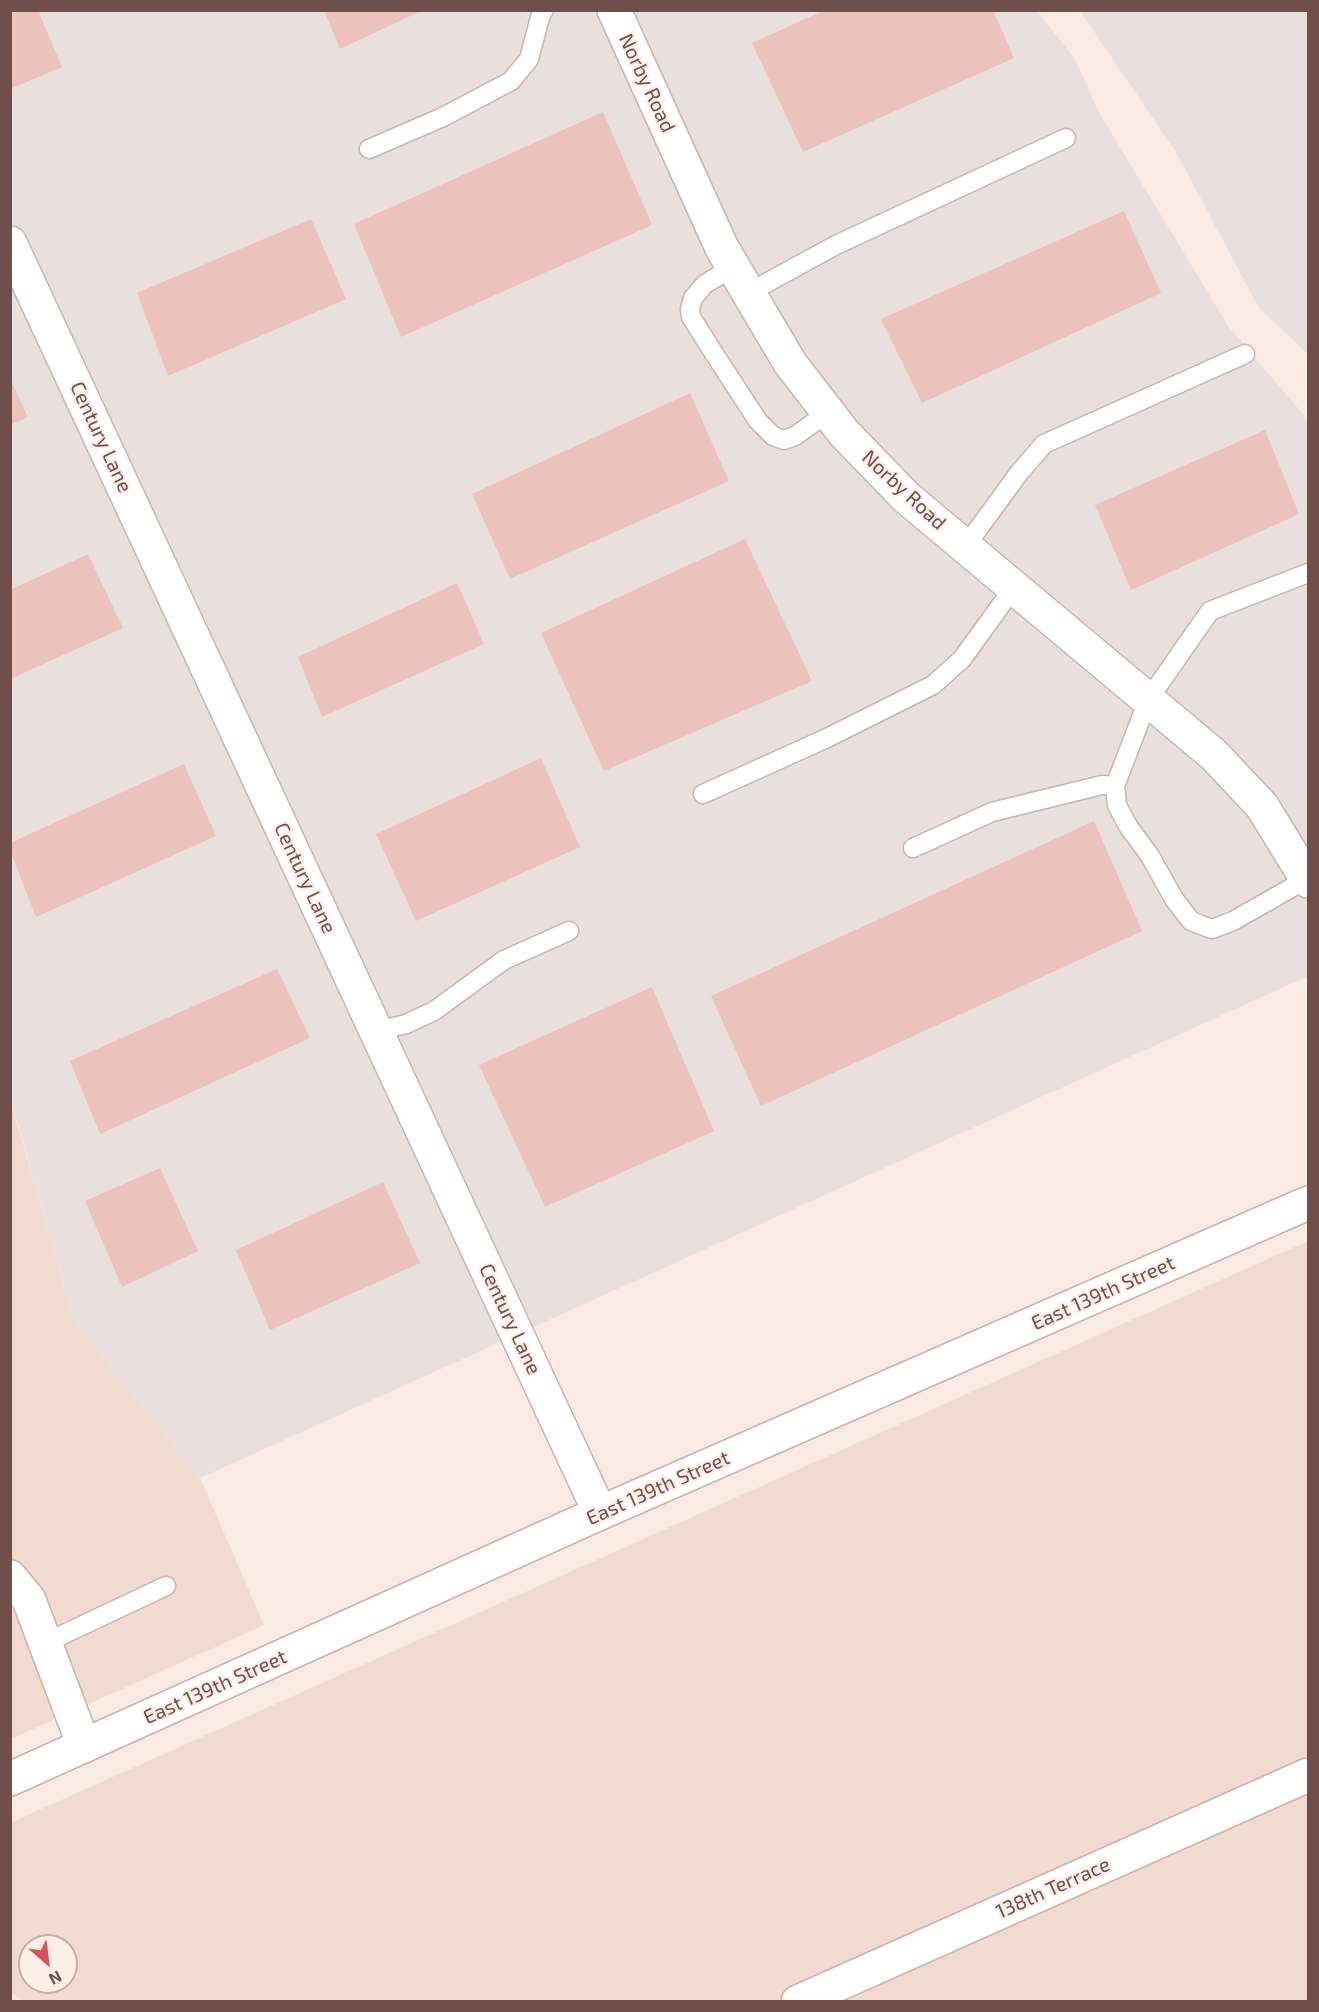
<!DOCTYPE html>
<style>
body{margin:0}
#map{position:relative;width:1319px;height:2012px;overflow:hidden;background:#f9eae3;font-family:"Exo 2",sans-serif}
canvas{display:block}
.frame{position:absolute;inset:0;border:12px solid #6f4e4c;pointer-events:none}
.north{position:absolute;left:18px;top:1934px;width:60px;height:60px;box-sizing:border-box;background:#fdefe8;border:2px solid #c4afaa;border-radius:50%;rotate:152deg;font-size:16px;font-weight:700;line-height:24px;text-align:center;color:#6f4e4c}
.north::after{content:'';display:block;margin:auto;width:21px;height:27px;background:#d8535c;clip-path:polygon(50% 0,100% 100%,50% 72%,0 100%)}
</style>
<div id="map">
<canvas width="1319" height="2012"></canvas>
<div class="frame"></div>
<div class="north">N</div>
</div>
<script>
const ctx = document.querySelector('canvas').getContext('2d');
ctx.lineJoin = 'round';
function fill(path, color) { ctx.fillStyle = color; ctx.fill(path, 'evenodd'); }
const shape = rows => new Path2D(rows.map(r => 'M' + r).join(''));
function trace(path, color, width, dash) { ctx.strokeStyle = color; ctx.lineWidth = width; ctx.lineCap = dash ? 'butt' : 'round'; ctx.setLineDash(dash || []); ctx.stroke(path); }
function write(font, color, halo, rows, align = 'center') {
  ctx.font = font + ' "Exo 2",sans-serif'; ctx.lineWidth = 4.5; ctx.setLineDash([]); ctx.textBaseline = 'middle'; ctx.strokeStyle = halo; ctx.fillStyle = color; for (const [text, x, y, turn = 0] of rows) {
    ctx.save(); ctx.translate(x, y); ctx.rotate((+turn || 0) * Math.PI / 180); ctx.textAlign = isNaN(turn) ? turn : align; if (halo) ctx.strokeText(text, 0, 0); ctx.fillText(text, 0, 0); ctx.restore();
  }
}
const residential = shape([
 [10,1099,74,1321,200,1478,264,1625,11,1739],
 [1308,1241,1308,2001,23,2001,11,1992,10,1823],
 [30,1946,66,1946,66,1982,30,1982]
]);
const industrial = shape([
 [10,11,1037,11,1075,59,1098,111,1228,326,1308,420,1308,976,200,1478,74,1321,11,1099],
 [1080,11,1308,11,1308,354,1259,308,1176,152]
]);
const building = shape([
 [10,10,38,10,62,67,10,89],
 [324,10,423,10,340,49],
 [825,10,993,10,1014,58,803,152,752,43],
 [603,112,652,225,401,337,354,224],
 [1124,211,1161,293,922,403,881,319],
 [311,219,346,299,168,376,137,293],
 [10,379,28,417,10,425],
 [690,393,729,481,510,579,472,494],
 [1265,430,1299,514,1131,590,1095,505],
 [745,539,812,681,604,771,541,633],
 [88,554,123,628,10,679,10,590],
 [457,583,484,644,322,717,298,657],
 [541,758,580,847,416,921,376,834],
 [184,764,216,836,36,917,10,850,10,843],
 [1094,821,1142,931,761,1106,711,996],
 [277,969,310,1038,100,1134,70,1061],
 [652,987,714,1131,545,1207,479,1065],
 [160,1168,198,1251,122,1287,85,1201],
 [383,1182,420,1263,270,1330,236,1250]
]);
const lane = shape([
 [369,149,443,117,511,81,529,59,541,14,544,10],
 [733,267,705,284,693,298,690,309,691,317,715,355,758,421,773,436,784,440,795,436,816,421,824,407],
 [748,293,836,245,1066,138],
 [965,547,1019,473,1044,444,1245,354],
 [703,794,827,738,933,685,962,659,1014,587],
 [913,848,992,812,1102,785,1115,786],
 [1307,879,1233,921,1212,929,1191,921,1174,899,1150,856,1128,826,1117,805,1115,786,1148,700,1210,611,1308,573],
 [377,1031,406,1024,434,1011,504,960,569,931],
 [45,1643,166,1586]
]);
const street = shape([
 [614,10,722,248,790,363,844,433,906,497,1214,755,1262,806,1308,881],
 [10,243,600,1513],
 [10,1577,29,1600,84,1746],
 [798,2002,1308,1775]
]);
const secondary = shape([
 [10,1779,600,1513,1308,1203]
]);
const streetNames = [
 ["Norby Road",647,83,65],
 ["Century Lane",101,437,65],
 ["Norby Road",904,490,43],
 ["Century Lane",305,878,65],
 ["East 139th Street",1103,1293,-24],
 ["Century Lane",510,1319,65],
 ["East 139th Street",658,1488,-24],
 ["East 139th Street",215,1687,-24],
 ["138th Terrace",1053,1888,-24]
];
fill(residential, '#f0dad2');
fill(industrial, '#e9dfdd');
fill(building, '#ecc2bd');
trace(lane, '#ccb2ad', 21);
trace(street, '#ccb2ad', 36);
trace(secondary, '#ceb0ab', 36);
trace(lane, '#fff', 18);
trace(street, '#fff', 33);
trace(secondary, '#fff', 33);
write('20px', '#6f4e4c', '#fdefe8', streetNames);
</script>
